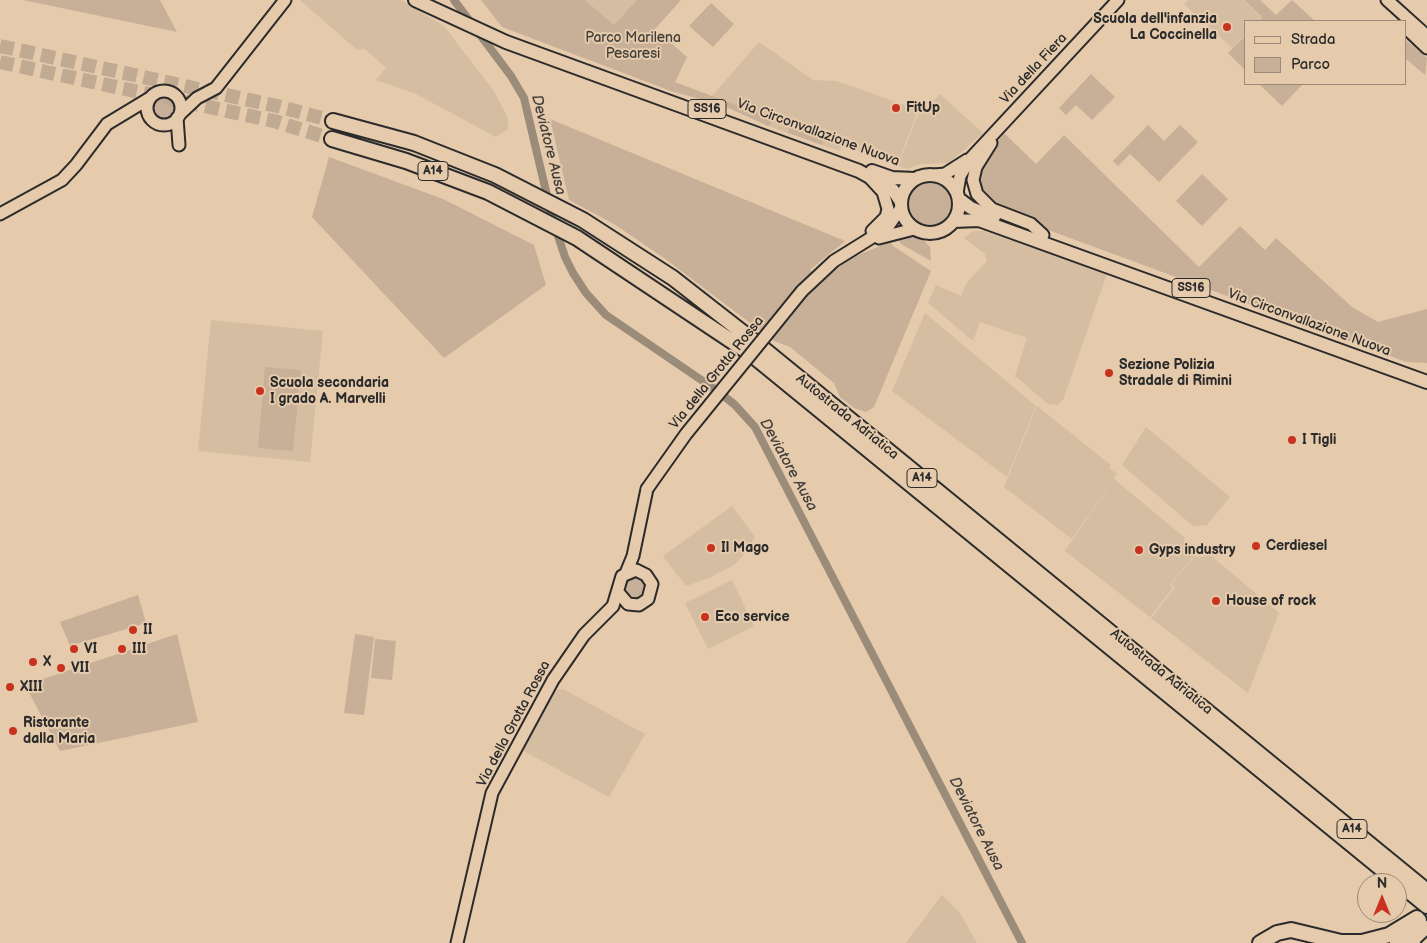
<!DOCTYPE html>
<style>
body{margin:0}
#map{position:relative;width:1427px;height:943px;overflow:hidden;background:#e5caac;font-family:"Balsamiq Sans",sans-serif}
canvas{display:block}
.legend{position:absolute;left:1244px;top:20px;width:162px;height:65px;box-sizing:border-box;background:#e5caac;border:1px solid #9b8a78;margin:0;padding:6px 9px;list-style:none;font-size:15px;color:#2b2b2b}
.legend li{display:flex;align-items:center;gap:10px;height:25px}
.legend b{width:25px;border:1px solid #9b8a78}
.north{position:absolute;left:1357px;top:873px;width:50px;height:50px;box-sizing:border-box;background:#e5caac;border:1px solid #9b8a78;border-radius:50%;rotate:0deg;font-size:14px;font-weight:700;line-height:20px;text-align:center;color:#2b2b2b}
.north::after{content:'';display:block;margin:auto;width:18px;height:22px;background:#c8321e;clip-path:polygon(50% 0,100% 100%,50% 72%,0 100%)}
</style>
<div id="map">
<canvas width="1427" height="943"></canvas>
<ul class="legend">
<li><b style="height:6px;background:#e5caac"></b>Strada</li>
<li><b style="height:14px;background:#c7b097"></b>Parco</li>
</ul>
<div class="north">N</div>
</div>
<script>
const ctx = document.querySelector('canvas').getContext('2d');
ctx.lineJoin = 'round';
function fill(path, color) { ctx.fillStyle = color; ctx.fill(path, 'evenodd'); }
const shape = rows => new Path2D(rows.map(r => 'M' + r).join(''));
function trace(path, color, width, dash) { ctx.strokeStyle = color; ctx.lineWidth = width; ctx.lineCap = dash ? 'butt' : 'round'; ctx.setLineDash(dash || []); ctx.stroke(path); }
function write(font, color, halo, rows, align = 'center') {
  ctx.font = font + ' "Balsamiq Sans",sans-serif'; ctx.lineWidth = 4; ctx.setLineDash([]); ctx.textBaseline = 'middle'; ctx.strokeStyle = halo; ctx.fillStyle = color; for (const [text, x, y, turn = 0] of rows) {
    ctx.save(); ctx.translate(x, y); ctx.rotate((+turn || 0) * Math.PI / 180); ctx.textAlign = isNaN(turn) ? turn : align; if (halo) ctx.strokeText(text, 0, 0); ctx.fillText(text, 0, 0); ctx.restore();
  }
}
const built = shape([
 [300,0,401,0,444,26,493,90,508,118,508,129,496,137,416,94,376,80,386,68,365,49,357,50],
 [585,0,637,0,614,26],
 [1188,0,1243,0,1261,17,1257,21,1246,21,1246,34,1232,48,1184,4],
 [759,42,813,80,837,81,918,110,897,166,843,145,840,151,822,145,824,139,788,128,788,133,768,126,773,119,712,96],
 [940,94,983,133,949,163,920,164,908,169,898,166,919,111,924,112],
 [973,231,984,231,1107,274,1063,400,1058,405,1048,404,1015,376,1027,338,980,322,973,341,928,303,936,285,961,296,967,282,987,261,985,254,964,238],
 [925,313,1036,406,1007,477,892,391],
 [211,320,323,331,310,462,198,451],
 [1037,406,1111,465,1109,468,1117,474,1072,539,1004,487],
 [1146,427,1230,497,1207,525,1193,526,1122,465],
 [1114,479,1184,537,1186,549,1194,556,1170,584,1173,588,1150,617,1065,551],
 [732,506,755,537,746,552,734,565,709,578,686,586,663,556],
 [1210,555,1279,613,1248,693,1151,618,1175,588,1171,584,1195,556,1203,557],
 [732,580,754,626,708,649,685,603],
 [563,689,645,734,609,797,520,749,550,691],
 [942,895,960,913,977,943,906,943]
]);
const green = shape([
 [23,0,160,0,177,32],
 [481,0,585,0,614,25,637,0,681,0,655,29,687,57,675,82,773,119,772,122,768,126,724,106,671,91,502,27],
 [1244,0,1260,0,1276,15,1292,0,1315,21,1259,21,1262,17],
 [711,3,734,24,713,47,689,26],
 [1246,35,1246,71,1228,53],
 [1406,40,1427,58,1425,75,1406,59],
 [1091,74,1115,97,1092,120,1076,105,1066,115,1059,108],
 [1259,84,1303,84,1282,106],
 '151 108a13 13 0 1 1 26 0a13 13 0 1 1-26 0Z',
 [550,119,845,241,810,270,824,279,851,258,890,242,893,246,931,271,874,407,866,412,854,408,840,397,834,383,790,347,774,341,664,258,614,224,569,200],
 [789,125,824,138,822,145,788,133],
 [1148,125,1164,141,1180,125,1198,142,1159,182,1130,154,1118,166,1113,161],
 [1004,133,1036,164,1064,135,1199,267,1240,226,1265,250,1276,238,1352,307,1378,322,1427,309,1427,363,1406,362,1043,228,992,204,984,198,977,181,980,168,989,152],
 [329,157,443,199,534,245,546,285,444,358,312,217],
 [1202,174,1228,199,1202,226,1176,201],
 '907 204a23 23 0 1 1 46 0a23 23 0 1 1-46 0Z',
 [914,234,922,238,930,247,931,261,901,244,897,238],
 [265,367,301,370,293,451,258,448],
 [633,574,646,579,647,594,638,600,631,599,623,591,624,581],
 [138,595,146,623,70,646,60,622],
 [177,634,198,722,60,751,25,685],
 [355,634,374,637,364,715,344,713],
 [375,639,396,641,392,680,371,678]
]);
const canal = shape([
 [454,0,511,76,524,98,553,221,565,257,573,273,586,293,606,315,716,390,734,404,755,427,1022,943]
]);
const highwayTunnel = shape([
 [0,46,277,106,333,121],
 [0,62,274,121,332,139]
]);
const secondary = shape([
 [1387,0,1427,36],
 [1406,28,1427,48],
 '147 108a17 17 0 1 1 34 0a17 17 0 1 1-34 0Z',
 [180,114,197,98,216,88,285,0],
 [177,118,179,145],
 [991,143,976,167,973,180,977,194,992,209,1031,224,1043,235],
 [935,175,945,174,967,160],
 [871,179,883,192,888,209,886,217,872,231],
 [957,193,960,176,971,158,1118,0],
 [0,214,62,180,76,165,107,124,150,98],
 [879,238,914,229],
 [802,291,834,261,887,228,901,208],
 [626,573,633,556,647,489],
 [457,943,492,793,553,680,584,635,613,606,622,576,636,570,646,575,652,584,648,599,639,605,628,604,618,592]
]);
const primary = shape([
 [415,0,506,42,859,171,893,190,901,202],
 [872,171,892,178,915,179],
 '901 204a29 29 0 1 1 58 0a29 29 0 1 1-58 0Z',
 [959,199,971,208,994,217],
 [954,221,979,220,1427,382],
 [1396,943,1420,920],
 [1410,943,1427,927]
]);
const highway = shape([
 [333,121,414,143,495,175,583,220,673,278,755,342,1427,891],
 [332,139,406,161,488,192,577,238,751,354,1427,906],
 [1260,943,1277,933,1291,930,1341,942,1362,942,1389,935,1417,918],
 [1411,943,1413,941]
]);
const secondaryBridge = shape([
 [647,489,686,434,802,291]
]);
const markers = [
 [1227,27,5,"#c8321e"],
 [896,108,5,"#c8321e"],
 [1109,373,5,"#c8321e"],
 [260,391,5,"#c8321e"],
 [1292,440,5,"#c8321e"],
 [1256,546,5,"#c8321e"],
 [711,548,5,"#c8321e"],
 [1139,550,5,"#c8321e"],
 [1216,601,5,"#c8321e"],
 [705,617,5,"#c8321e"],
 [133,630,5,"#c8321e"],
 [74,649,5,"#c8321e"],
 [122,649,5,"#c8321e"],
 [33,662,5,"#c8321e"],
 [61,668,5,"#c8321e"],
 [10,687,5,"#c8321e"],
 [13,731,5,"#c8321e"]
];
const shields = [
 [707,109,38],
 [433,171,30],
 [1191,288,38],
 [922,478,30],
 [1352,829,30]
];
const shieldNames = [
 ["SS16",707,109],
 ["A14",433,171],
 ["SS16",1191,288],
 ["A14",922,478],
 ["A14",1352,829]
];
const poiNames = [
 ["Scuola dell'infanzia",1217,19,"right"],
 ["La Coccinella",1217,35,"right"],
 ["FitUp",906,108],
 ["Sezione Polizia",1119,365],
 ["Stradale di Rimini",1119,381],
 ["Scuola secondaria",270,383],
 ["I grado A. Marvelli",270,399],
 ["I Tigli",1302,440],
 ["Cerdiesel",1266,546],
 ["Il Mago",721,548],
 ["Gyps industry",1149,550],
 ["House of rock",1226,601],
 ["Eco service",715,617],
 ["II",143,630],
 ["VI",84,649],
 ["III",132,649],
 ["X",43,662],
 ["VII",71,668],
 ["XIII",20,687],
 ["Ristorante",23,723],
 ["dalla Maria",23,739]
];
const parkNames = [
 ["Parco Marilena",633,38],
 ["Pesaresi",633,54]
];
const streetNames = [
 ["Via della Fiera",1034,69,-47],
 ["Via Circonvallazione Nuova",818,133,20],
 ["Via Circonvallazione Nuova",1309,323,20],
 ["Via della Grotta Rossa",717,373,-51],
 ["Autostrada Adriatica",847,417,39],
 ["Autostrada Adriatica",1161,672,39],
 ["Via della Grotta Rossa",514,724,-62]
];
const waterNames = [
 ["Deviatore Ausa",548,145,76],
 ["Deviatore Ausa",788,465,61],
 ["Deviatore Ausa",976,824,63]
];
fill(built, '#d5bda1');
fill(green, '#c7b097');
trace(canal, '#9b8b79', 8);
trace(highwayTunnel, '#c0aa92', 14, [14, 7]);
trace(secondary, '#2b2b2b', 15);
trace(primary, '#2b2b2b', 16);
trace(highway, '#2b2b2b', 18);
trace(secondary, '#e5caac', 11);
trace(primary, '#e5caac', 12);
trace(highway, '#e5caac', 14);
trace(secondaryBridge, '#2b2b2b', 15, []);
trace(secondaryBridge, '#e5caac', 11);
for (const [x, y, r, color] of markers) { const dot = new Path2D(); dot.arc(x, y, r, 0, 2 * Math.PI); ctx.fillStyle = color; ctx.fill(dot); trace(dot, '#e5caac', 2); }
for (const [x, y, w] of shields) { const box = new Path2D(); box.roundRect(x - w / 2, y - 9.5, w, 19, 4); ctx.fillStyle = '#e5caac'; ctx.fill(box); trace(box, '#2b2b2b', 1); }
write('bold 12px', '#2b2b2b', null, shieldNames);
write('bold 14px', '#2b2b2b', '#e5caac', poiNames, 'left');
write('14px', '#423f3b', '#e5caac', parkNames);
write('14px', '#2b2b2b', '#e5caac', streetNames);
write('italic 15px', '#413e3b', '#e5caac', waterNames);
</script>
